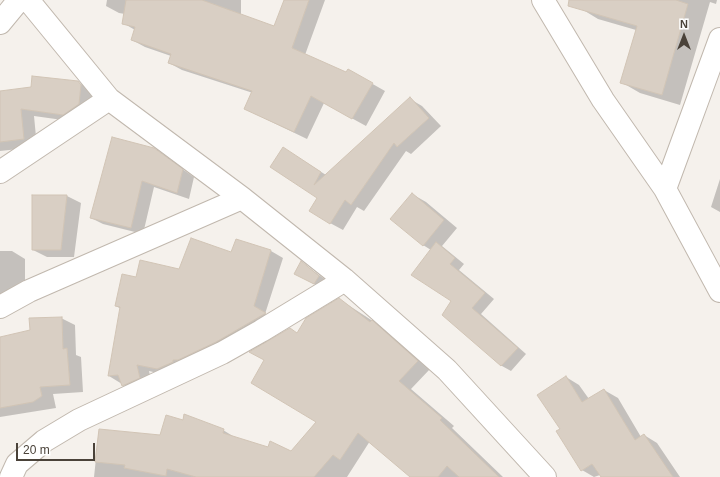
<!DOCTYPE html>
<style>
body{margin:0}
#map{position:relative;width:720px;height:477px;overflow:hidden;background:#f5f1ec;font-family:Helvetica,sans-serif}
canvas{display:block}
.north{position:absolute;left:664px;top:16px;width:40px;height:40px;-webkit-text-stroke:3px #fff;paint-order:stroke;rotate:0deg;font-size:11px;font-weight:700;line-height:16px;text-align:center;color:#4a4239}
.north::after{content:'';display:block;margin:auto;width:14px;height:18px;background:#4a4239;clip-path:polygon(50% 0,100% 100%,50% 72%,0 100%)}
.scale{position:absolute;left:16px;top:443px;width:79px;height:18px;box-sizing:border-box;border:2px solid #4a4239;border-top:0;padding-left:5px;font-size:12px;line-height:14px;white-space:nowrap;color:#4a4239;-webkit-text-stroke:3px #fff;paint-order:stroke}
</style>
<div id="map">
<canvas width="720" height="477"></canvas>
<div class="north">N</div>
<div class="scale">20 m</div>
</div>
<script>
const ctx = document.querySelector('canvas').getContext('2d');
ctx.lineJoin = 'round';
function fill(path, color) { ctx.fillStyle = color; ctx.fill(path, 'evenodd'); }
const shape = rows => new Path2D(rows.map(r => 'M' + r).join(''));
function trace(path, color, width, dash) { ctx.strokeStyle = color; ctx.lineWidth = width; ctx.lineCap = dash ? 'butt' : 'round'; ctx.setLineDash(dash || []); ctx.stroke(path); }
const shadow = shape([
 [107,0,241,0,241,15,275,27,285,0,325,0,305,55,347,73,348,70,385,91,366,126,324,103,307,139,245,109,253,93,182,70,169,63,171,56,145,47,132,40,135,30,123,23,125,14,119,13,106,6],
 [582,0,717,0,716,4,710,2,680,105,640,93,621,82,636,30,598,19,580,8],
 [78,82,95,93,92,112,77,122,34,116,37,147,0,151,0,92],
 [410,99,422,106,441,126,411,154,406,151,364,211,357,207,343,230,330,223,319,197,296,156,326,175],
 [153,149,194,177,189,199,154,187,143,234,103,224,91,218],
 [720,179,720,212,711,207],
 [412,194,426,202,457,228,442,246,464,264,459,270,494,299,481,314,526,354,511,371,502,366,443,315,452,300,431,250,423,245],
 [33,196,67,196,81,203,74,257,47,257,33,250],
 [236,241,271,251,283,258,265,314,277,321,170,376,149,371,152,384,135,392,109,376,121,309,116,306,137,279,180,271,232,254],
 [0,251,12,251,25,259,25,294,0,303],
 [302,263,326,280,321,288,296,274],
 [339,299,385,329,430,369,411,389,454,426,452,428,503,477,411,477,370,441,347,477,94,477,99,430,160,436,223,430,236,438,269,448,291,452,317,421,297,334],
 [61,318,75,325,76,355,81,357,83,392,53,394,56,408,0,417,0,338,31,331],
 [566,377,579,385,589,399,604,390,618,398,641,437,644,435,657,443,680,477,602,477,600,475,594,477,582,470,561,429]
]);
const building = shape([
 [126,0,202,0,274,26,284,0,309,0,292,48,346,72,348,69,373,83,352,119,311,96,294,132,244,109,252,91,168,63,171,54,131,40,135,27,122,24,126,0],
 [569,0,676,0,688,4,662,95,620,83,637,26,568,6,569,0],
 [32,76,78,81,81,85,79,104,63,115,21,109,24,139,0,142,0,91,31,87,32,76],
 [410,97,429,118,397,147,394,143,351,205,345,200,330,224,309,211,317,198,270,167,283,147,321,172,314,185,410,97],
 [112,137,154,148,183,169,177,193,142,181,131,228,90,218,112,137],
 [412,193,444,220,423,246,390,219,412,193],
 [32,195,67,195,61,250,32,250,32,195],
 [191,238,231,252,236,239,271,250,254,306,266,313,216,342,178,360,173,360,173,362,157,369,137,365,140,378,122,386,118,375,108,376,120,307,115,306,122,274,136,277,140,260,179,269,191,238],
 [436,242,455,258,450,264,485,293,472,308,518,348,501,366,442,315,451,301,411,275,436,242],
 [301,261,319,276,314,284,294,274,301,261],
 [339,298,370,322,372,320,418,361,399,381,442,418,440,420,499,477,459,477,447,466,438,477,410,477,358,433,340,460,333,455,314,477,196,477,167,469,166,476,124,468,125,465,95,462,99,429,160,435,166,415,183,420,184,414,224,429,223,433,268,447,270,441,291,451,316,422,251,383,264,360,249,352,290,328,297,333,306,318,339,298],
 [62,317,63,349,67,348,70,385,40,387,42,396,33,402,0,408,0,337,30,330,29,318,62,317],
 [566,376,582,402,604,389,635,440,644,434,673,477,601,477,592,464,581,471,556,431,560,429,537,395,566,376]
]);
const street = shape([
 [28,0,109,99,242,198,345,280,447,370,545,477],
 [543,0,603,100,665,189,720,291],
 [0,23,19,0],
 [0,172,109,99],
 [665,189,720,39],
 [0,307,29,291,242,198],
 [11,477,17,464,44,441,79,420,222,353,261,331,345,280]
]);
fill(shadow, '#0003');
fill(building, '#d9cfc4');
trace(building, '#d1c4b5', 1);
trace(street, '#c1b8ae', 24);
trace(street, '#fff', 22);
</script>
